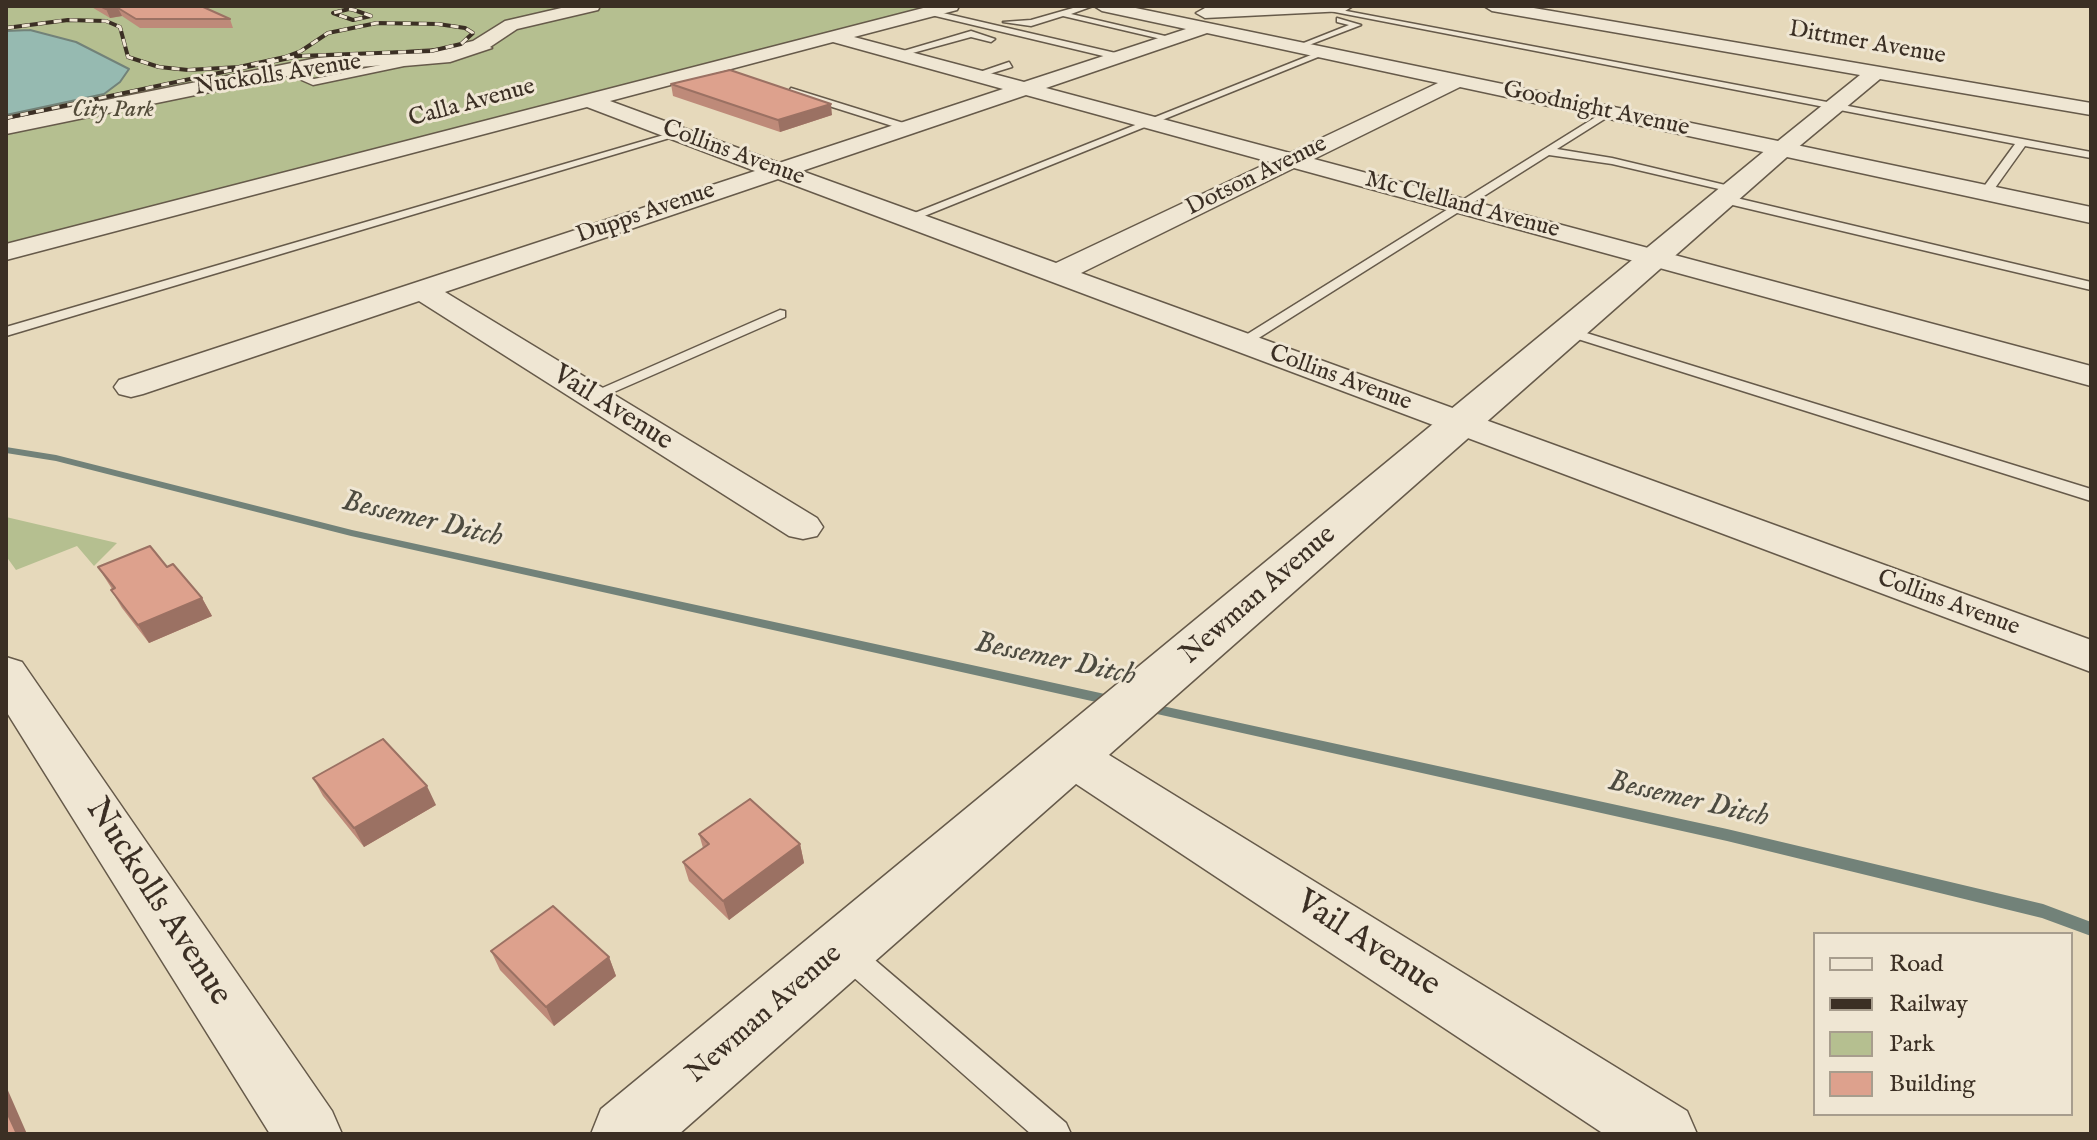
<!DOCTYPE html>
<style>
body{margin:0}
#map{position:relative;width:2097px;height:1140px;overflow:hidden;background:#e6d9bb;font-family:"IM FELL English",serif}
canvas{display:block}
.frame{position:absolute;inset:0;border:8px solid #3b2f24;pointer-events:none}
.legend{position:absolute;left:1813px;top:932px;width:260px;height:184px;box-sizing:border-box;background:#efe6d3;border:2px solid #a79d8d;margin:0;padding:10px 14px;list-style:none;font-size:24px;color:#3b2f24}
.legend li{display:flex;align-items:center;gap:16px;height:40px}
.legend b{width:40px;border:2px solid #a79d8d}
</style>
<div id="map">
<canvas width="2097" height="1140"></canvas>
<div class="frame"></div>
<ul class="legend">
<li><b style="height:10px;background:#efe6d3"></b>Road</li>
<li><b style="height:10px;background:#3b2f24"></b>Railway</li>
<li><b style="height:22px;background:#b5bf90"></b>Park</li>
<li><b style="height:22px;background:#dda18d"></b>Building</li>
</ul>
</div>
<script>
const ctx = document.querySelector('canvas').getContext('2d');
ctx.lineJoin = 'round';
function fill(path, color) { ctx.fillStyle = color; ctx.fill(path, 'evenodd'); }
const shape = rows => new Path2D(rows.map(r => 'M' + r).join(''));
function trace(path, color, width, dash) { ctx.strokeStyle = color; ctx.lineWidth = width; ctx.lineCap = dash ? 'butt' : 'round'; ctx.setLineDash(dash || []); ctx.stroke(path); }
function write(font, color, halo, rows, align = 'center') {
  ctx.font = font + ' "IM FELL English",serif'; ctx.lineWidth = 6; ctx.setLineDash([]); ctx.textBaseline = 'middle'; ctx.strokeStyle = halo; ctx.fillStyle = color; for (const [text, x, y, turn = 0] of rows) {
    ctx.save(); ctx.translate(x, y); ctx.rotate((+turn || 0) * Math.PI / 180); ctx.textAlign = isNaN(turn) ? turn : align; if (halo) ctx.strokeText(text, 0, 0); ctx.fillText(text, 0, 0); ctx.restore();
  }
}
const green = shape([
 [6,6,939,6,6,247],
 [6,517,117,543,94,566,77,546,16,570,6,556]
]);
const water = shape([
 [30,30,76,42,129,69,120,82,104,94,6,115,6,31,30,30]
]);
const stream = shape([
 [6,447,56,455,352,530,1114,696,1119,698,1121,701,1119,704,1114,706,351,536,56,461,6,453,6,447],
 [1144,702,1727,829,2043,904,2091,922,2091,936,2042,918,1727,841,1139,710,1137,707,1139,704,1144,702]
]);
const service = shape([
 [1080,6,1093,6,1071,14,1178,39,1174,42,1063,16,1031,26,1003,22,1031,20,1080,6],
 [1320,6,2091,152,2091,158,2025,146,1990,195,1986,196,1980,192,2015,144,1309,7,1320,6],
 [930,10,1120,54,1125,57,1120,60,927,14,930,10],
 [1337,18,1361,25,1296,50,1296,46,1349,25,1337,22,1337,18],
 [971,31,995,39,991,42,971,37,898,57,893,54,971,31],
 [480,42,492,48,450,62,404,66,313,85,281,71,286,68,314,79,404,60,449,56,479,48,476,45,480,42],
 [1321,51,1328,53,912,221,902,218,1321,51],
 [1009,62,1012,67,976,78,971,75,1009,62],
 [791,88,913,126,914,128,905,130,788,93,791,88],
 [1607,110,1612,113,1611,115,1557,149,1612,158,1742,189,1736,193,1612,164,1549,155,1246,346,1236,346,1233,343,1607,110],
 [674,132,683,134,6,336,6,327,674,132],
 [1724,195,2091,282,2091,290,1720,202,1720,196,1724,195],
 [780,310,785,311,785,317,598,399,592,401,584,396,780,310],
 [1567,327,2091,489,2091,501,1562,334,1560,331,1567,327],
 [845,940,855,943,1066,1123,1071,1134,1031,1134,835,961,831,952,835,943,845,940]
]);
const minor = shape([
 [570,6,600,6,598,10,517,29,487,49,440,61,317,70,6,134,6,120,317,58,440,49,473,41,505,21,570,6],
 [931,6,959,6,957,10,854,37,1024,82,1186,29,1102,11,1094,6,1126,6,1778,141,1860,75,1492,11,1484,6,1522,6,2091,103,2091,115,1880,79,1790,154,1782,156,1460,87,1314,159,2091,366,2091,386,1294,168,1081,273,2091,640,2091,672,778,179,445,292,817,518,823,527,817,536,803,539,789,536,419,301,143,394,131,397,119,394,114,387,119,380,755,171,587,107,6,260,6,244,931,6],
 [1207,33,1438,83,1290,153,1046,88,1207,33],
 [833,42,1003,89,779,163,610,101,833,42],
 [1026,95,1270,162,1056,263,802,171,1026,95],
 [1243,6,1353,6,1345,11,1205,18,1196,13,1205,8,1243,6],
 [6,657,22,662,332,1111,342,1134,270,1134,6,711,6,657],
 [1070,736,1088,742,1687,1111,1697,1134,1604,1134,1052,768,1045,755,1052,742,1070,736]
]);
const tertiary = shape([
 [1782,142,2091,207,2091,223,1787,157,679,1134,591,1134,601,1109,1773,144,1782,142]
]);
const rail = shape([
 [349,9,354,10,371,16,353,20,333,13,349,9],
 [6,28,68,20,106,21,120,27,128,57,159,67,188,70,239,67,285,57,301,51,328,33,377,23,438,24,465,28,473,33,461,44,431,51,299,56,6,118]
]);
const wall = shape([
 [90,6,201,6,230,19,233,28,140,28,122,16,110,18],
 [671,84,832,115,780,132,673,96],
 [98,567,167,567,202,598,212,616,149,643,122,608,111,590,112,589],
 [313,778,436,805,364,847,323,796],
 [699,834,800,844,804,863,729,920,689,881,683,862,703,848],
 [491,951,609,957,616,976,554,1026,500,970]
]);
const shadedWall = shape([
 [118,8,122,16,110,18,106,9],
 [831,104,832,115,780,132,778,120],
 [202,598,212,616,149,643,138,625],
 [427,786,436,805,364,847,354,828],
 [800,844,804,863,729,920,723,901],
 [609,957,616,976,554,1026,546,1007],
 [6,1086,27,1134,17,1134,6,1110]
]);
const building = shape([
 [100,6,201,6,230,19,136,19,118,8,106,9,100,6],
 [730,70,831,104,778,120,671,84,730,70],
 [150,546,167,567,173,564,202,598,138,625,111,590,115,588,98,567,150,546],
 [383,739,427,786,354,828,313,778,383,739],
 [750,799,800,844,723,901,683,862,709,844,699,834,750,799],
 [553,906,609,957,546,1007,491,951,553,906],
 [6,1110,17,1134,6,1134,6,1110]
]);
const farStreetnames = [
 ["Dittmer Avenue",1867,44,10],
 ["Nuckolls Avenue",278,76,-9],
 ["Calla Avenue",472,104,-15],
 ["Goodnight Avenue",1596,110,12],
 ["Collins Avenue",733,154,20],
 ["Dotson Avenue",1257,177,-26],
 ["Mc Clelland Avenue",1462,206,15],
 ["Dupps Avenue",646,214,-19],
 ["Collins Avenue",1340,379,20],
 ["Collins Avenue",1948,604,20]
];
const farParknames = [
 ["City Park",113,111]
];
const streetNames = [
 ["Vail Avenue",612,409,32],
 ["Newman Avenue",1259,596,-41],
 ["Newman Avenue",765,1015,-41]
];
const waterNames = [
 ["Bessemer Ditch",422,521,13],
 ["Bessemer Ditch",1055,661,12],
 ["Bessemer Ditch",1688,801,13]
];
const nearStreetnames = [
 ["Nuckolls Avenue",157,903,57],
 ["Vail Avenue",1367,945,33]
];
fill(green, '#b5bf90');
fill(water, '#96bab1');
trace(water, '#728279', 2);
fill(stream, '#728279');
trace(service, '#665a4a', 3);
trace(minor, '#665a4a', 3);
trace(tertiary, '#665a4a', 3);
fill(service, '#efe6d3');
fill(minor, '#efe6d3');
fill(tertiary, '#efe6d3');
trace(rail, '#3b2f24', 4);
trace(rail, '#efe6d3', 3, [8]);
fill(wall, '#be8a79');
fill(shadedWall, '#9b7163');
fill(building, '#dda18d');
trace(building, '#9b7163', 2);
write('24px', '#3b2f24', '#efe6d3', farStreetnames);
write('italic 24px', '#534c3a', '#efe6d3', farParknames);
write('28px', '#3b2f24', '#efe6d3', streetNames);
write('italic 30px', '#4d4b40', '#efe6d3', waterNames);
write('34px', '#3b2f24', '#efe6d3', nearStreetnames);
</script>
